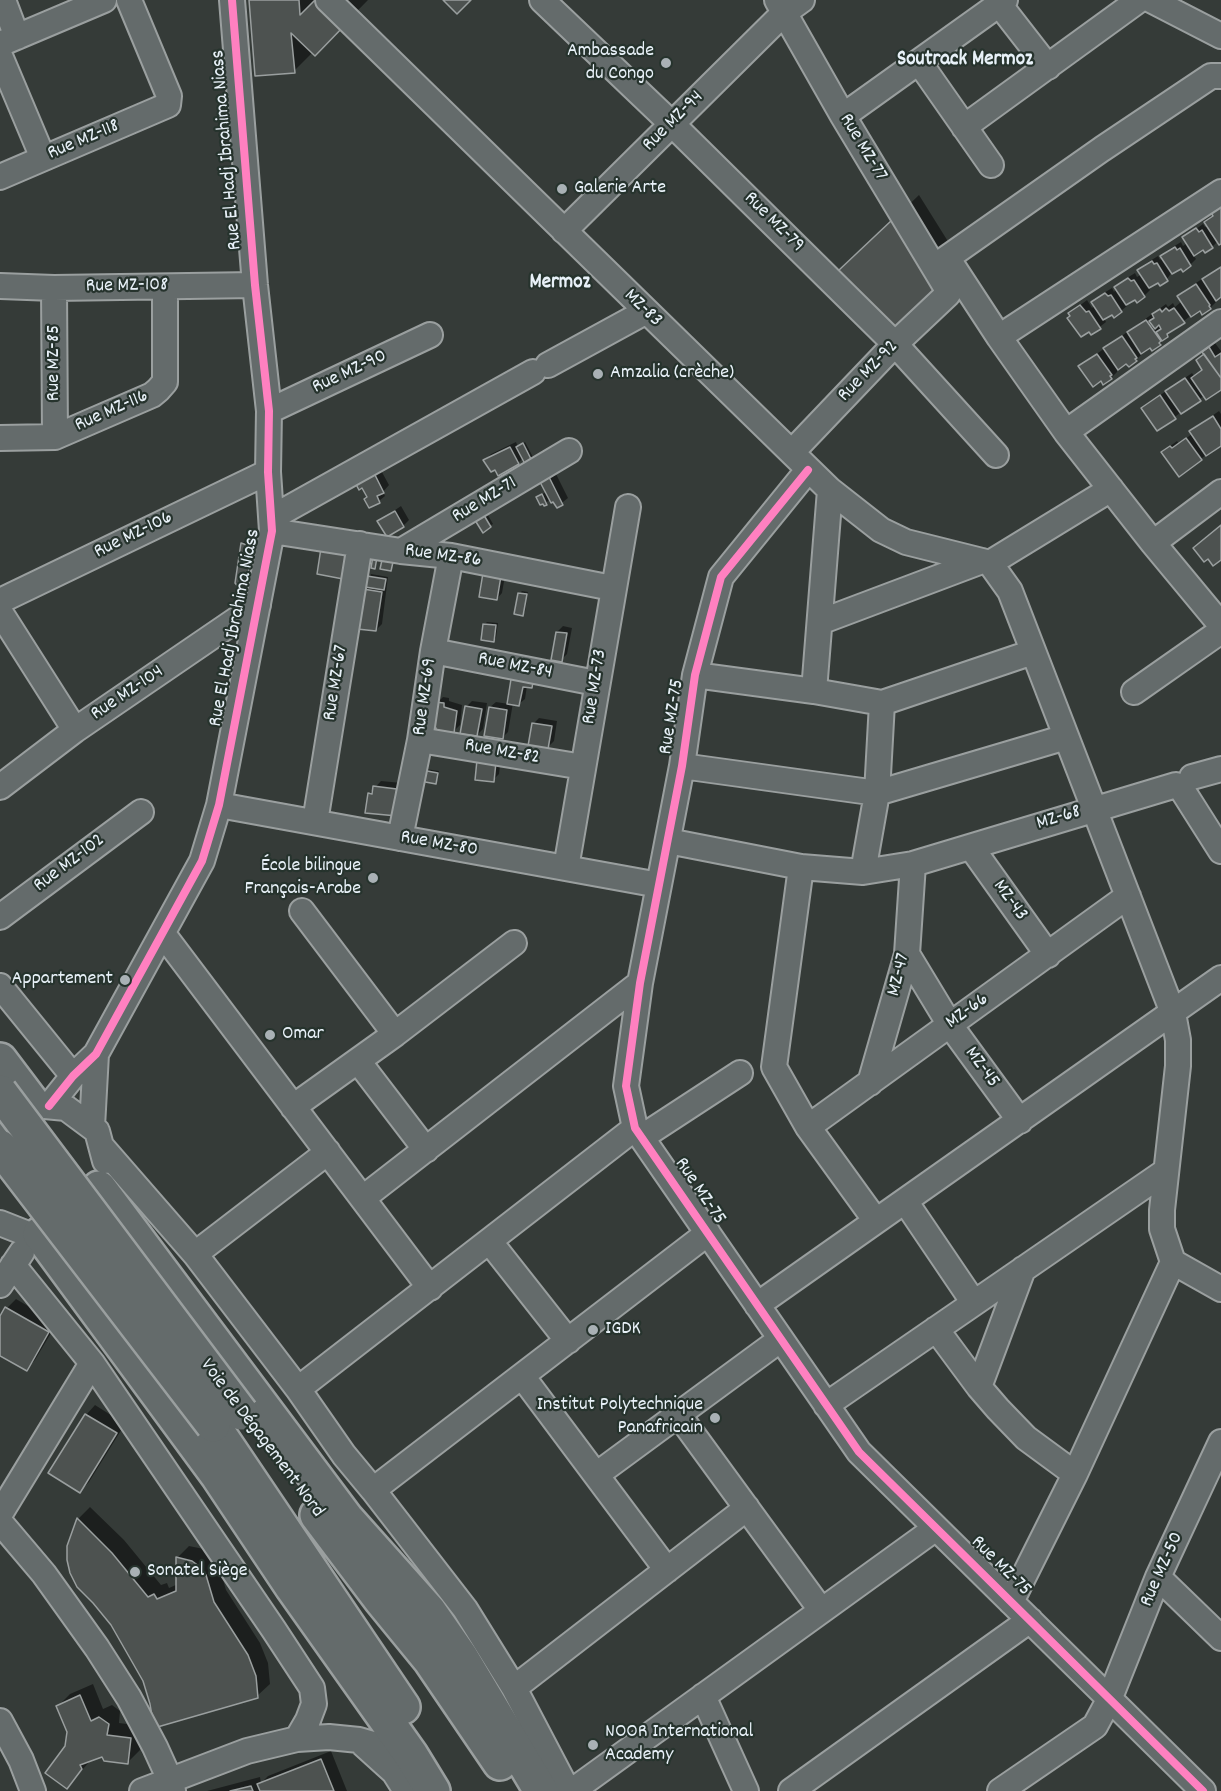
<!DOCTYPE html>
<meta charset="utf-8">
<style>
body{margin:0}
canvas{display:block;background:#353b38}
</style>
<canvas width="1221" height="1791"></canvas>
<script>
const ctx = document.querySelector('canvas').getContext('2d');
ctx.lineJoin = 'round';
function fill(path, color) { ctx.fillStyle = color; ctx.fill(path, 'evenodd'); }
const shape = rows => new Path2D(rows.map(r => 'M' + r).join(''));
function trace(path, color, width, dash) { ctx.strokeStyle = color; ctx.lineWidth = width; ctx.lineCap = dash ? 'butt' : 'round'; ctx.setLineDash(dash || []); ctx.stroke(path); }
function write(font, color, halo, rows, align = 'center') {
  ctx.font = font + ' Dekko,sans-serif'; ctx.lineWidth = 4.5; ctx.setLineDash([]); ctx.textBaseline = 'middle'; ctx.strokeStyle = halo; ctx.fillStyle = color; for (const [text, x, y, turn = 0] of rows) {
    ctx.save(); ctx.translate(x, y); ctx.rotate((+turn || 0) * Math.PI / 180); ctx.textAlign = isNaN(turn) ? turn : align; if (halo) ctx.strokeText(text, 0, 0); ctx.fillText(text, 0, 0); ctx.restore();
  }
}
const shadow = shape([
 [250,0,368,0,315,54,313,52,294,71],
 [919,195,964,267,867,245],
 [1203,224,1205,227,1208,226,1221,242,1218,241,1212,247,1203,248,1193,255,1196,259,1190,265,1183,269,1181,267,1172,272,1167,279,1160,284,1158,281,1148,287,1150,290,1144,296,1135,298,1126,304,1127,306,1121,311,1112,313,1104,318,1106,322,1092,333,1072,315,1070,313,1087,300,1092,308,1095,305,1093,302,1099,296,1112,288,1114,292,1122,281,1135,273,1137,277,1142,274,1139,270,1145,264,1158,256,1160,260,1168,250,1181,242,1183,246,1187,243,1184,238],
 [1221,266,1221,296,1214,300,1216,302,1210,308,1200,309,1173,329,1160,344,1150,346,1141,352,1142,354,1136,360,1127,362,1117,368,1117,372,1111,378,1080,366,1166,304,1168,307,1173,303,1175,307,1182,301,1179,296,1185,290,1202,279,1203,280],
 [1215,343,1221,351,1221,388,1205,395,1158,429,1149,403,1192,373,1194,376,1203,369,1204,352],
 [1219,411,1221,414,1221,444,1179,475,1169,447,1177,441,1179,444,1193,433,1191,432,1197,426],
 [516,442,518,447,525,442,533,457,531,459,523,458,518,463,495,468,485,460,491,454],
 [377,463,389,485,383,492,385,496,379,501,368,496],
 [555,472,568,498,558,506,550,499,546,503,541,504,540,495,547,492,542,482],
 [401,506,409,520,403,526,379,521],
 [485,510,493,524,483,530,475,517],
 [248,538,258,541,251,577,245,583,236,582,243,543],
 [490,568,506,570,502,593,497,599],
 [371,574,388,577,382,624,376,630,364,590],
 [522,591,528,592,525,612,522,614,519,594],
 [487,622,498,623,496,638,494,640,484,625],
 [563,626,572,628,567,654,561,660,557,632],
 [514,674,537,681,531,687,527,686,525,699,519,704,513,703,508,732,502,738,490,707,496,702,509,704],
 [443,697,449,698,449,701,462,705,460,725,454,731,437,703],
 [472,701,487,703,483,729,477,735,466,707],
 [539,718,557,721,554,741,548,747,533,724],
 [501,757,499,774,493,780,479,761],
 [426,769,439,771,438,779,435,782,422,780],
 [381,781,402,783,402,809,369,794],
 [16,1299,57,1323,35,1360,26,1369,0,1354,0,1319,7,1308],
 [95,1405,125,1424,89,1482,80,1491,86,1415],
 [90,1507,124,1540,161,1585,167,1583,169,1588,178,1584,177,1558,189,1546,204,1549,218,1562,226,1590,260,1643,268,1663,270,1684,257,1696,144,1681,69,1546,78,1519],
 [93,1684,103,1709,112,1705,120,1711,119,1723,143,1726,140,1750,128,1762,103,1755,91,1760,67,1787,69,1732,58,1706,70,1694],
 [331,1751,347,1791,207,1791,260,1777,261,1783,268,1776]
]);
const building = shape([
 [249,0,299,0,300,15,315,0,320,0,345,25,315,56,291,33,295,73,255,76,249,0],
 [443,0,471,0,457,14,443,0],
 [1221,203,1221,244,1219,245,1204,222,1213,216,1210,211,1221,203],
 [892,220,938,295,897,331,838,271,892,220],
 [1196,228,1199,232,1202,230,1213,248,1205,253,1203,250,1194,256,1182,237,1196,228],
 [1175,247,1177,250,1180,248,1191,266,1183,272,1181,269,1172,274,1160,256,1175,247],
 [1152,261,1154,264,1157,263,1168,281,1160,286,1158,283,1149,288,1137,270,1152,261],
 [1221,267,1221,297,1216,301,1202,279,1221,267],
 [1128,278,1131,281,1134,280,1145,297,1137,303,1135,300,1126,305,1114,287,1128,278],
 [1196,284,1210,305,1209,306,1211,309,1202,315,1200,311,1191,317,1177,296,1196,284],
 [1105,293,1108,296,1111,295,1122,312,1114,318,1112,315,1103,320,1091,302,1105,293],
 [1080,305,1086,312,1089,311,1101,329,1091,335,1089,332,1081,337,1067,318,1070,316,1068,313,1080,305],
 [1166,308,1169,311,1174,308,1185,323,1167,334,1168,337,1162,341,1156,332,1161,329,1159,325,1155,329,1149,321,1154,318,1152,314,1160,309,1162,312,1166,308],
 [1146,320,1161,341,1159,343,1161,345,1152,351,1150,348,1141,354,1127,332,1146,320],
 [1122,336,1137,358,1135,359,1137,361,1129,367,1126,364,1118,370,1103,348,1122,336],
 [1209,347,1215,357,1221,353,1221,378,1202,352,1209,347],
 [1097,354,1112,375,1110,376,1112,379,1103,385,1101,381,1093,387,1078,366,1097,354],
 [1204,354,1221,378,1221,390,1206,400,1191,378,1202,370,1196,360,1204,354],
 [1185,378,1201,401,1181,414,1165,391,1185,378],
 [1160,395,1176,419,1157,431,1141,408,1160,395],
 [1213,416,1221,429,1221,446,1206,456,1189,431,1213,416],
 [1186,438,1202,460,1179,477,1161,452,1170,446,1172,448,1186,438],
 [523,443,532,461,525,464,516,447,523,443],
 [510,447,519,464,498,476,495,470,491,472,483,460,510,447],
 [371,467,384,493,377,496,380,503,369,508,364,499,367,497,362,488,359,490,352,477,371,467],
 [549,477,563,505,557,508,553,502,551,503,540,482,549,477],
 [542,494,547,505,544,506,543,504,540,505,536,497,542,494],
 [395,511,404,527,387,537,377,521,395,511],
 [482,512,491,527,483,533,473,517,482,512],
 [1221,525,1221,560,1213,566,1208,559,1204,562,1193,548,1221,525],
 [241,543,253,547,246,585,240,589,235,583,241,543],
 [321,548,348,553,343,579,317,574,321,548],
 [373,556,377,557,375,569,371,568,373,556],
 [382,560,393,562,391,571,380,569,382,560],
 [483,573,501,576,497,600,479,597,483,573],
 [367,576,386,579,384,590,365,587,367,576],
 [363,589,382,592,376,631,357,629,363,589],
 [518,593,527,594,523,616,514,614,518,593],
 [483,624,496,625,494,642,481,640,483,624],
 [556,632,567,633,562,662,551,660,556,632],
 [512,673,534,676,532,688,523,687,519,706,507,704,512,673],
 [435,702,444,703,444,707,457,711,454,733,436,730,436,728,432,727,435,702],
 [465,706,482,709,477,736,460,734,465,706],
 [489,707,507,710,503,739,484,736,489,707],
 [532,723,552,726,548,749,528,746,532,723],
 [477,760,496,762,494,782,475,780,477,760],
 [422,770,438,773,436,784,420,781,422,770],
 [373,786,397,789,396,793,400,794,397,816,365,813,368,793,372,794,373,786],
 [5,1307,49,1332,27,1371,0,1356,0,1316,5,1307],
 [85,1414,117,1433,80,1493,48,1473,85,1414],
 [77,1518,112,1553,148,1597,154,1594,157,1599,176,1591,176,1557,192,1561,199,1566,206,1575,214,1602,248,1655,256,1676,258,1698,154,1728,150,1704,143,1681,111,1625,93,1603,77,1587,70,1573,67,1560,67,1546,77,1518],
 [80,1695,91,1721,99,1717,109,1724,107,1735,131,1738,128,1764,104,1761,102,1757,80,1765,82,1769,67,1789,45,1773,65,1746,67,1732,56,1706,80,1695],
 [321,1759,334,1791,260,1791,257,1784,321,1759],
 [251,1786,253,1791,230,1791,251,1786]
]);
const minor = shape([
 [3,0,17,37],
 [328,0,830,490,881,530,906,542,990,563],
 [542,0,672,124,895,344,996,455],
 [777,0,843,116,949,292,948,294,895,344,792,452],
 [1151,0,1221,36],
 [999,4,1048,67],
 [0,44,104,0],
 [0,56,43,158],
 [919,62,991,165],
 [843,116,1005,0],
 [964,127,1139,0],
 [0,177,168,105,169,96,129,0],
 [564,231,784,13,802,0],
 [948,259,999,337,1066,432,1153,543,1221,625],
 [934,267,1102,149,1211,76,1221,76],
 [0,286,54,288,255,285],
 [54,288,55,437],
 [999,337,1221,192],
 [548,365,645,312],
 [269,411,430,335],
 [1066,432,1221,322],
 [0,438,55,437,152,395,158,390,165,382,165,287],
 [808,470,721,577,695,675,682,766,640,983,626,1086,635,1128,859,1452,1203,1791],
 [273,517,533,372],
 [272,531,401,551,451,556,612,588],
 [1153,543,1221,492],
 [401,551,569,451],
 [990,563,1010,591,1173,1013,1178,1040,1178,1066,1162,1210,1162,1229,1173,1262,1075,1474,1011,1602],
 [990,563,1111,489],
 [0,601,268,472],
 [0,612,75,730],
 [820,622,982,561],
 [433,651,596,683],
 [695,675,814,691,882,703,1033,652],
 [814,691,830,490],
 [1134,692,1221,631],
 [420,740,583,767],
 [682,766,877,793,1066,737],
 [1192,777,1221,769],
 [0,787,75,730,258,605],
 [219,805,659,885],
 [315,822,360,544],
 [400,838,420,740,433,651,451,556],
 [668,841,801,867,863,872,913,864,1176,785,1181,788,1221,851],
 [971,847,1048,955],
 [801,867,774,1067,808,1127,876,1221],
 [566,868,628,507],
 [863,872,877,793,882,703],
 [302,911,395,1034],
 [0,917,141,812],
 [163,934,430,1288],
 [907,954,950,1025,1020,1121],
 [0,986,73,1076],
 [358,1061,426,1150],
 [870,1083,907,954,913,864],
 [49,1106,73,1076,96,1054,202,861,219,805,272,531,268,472,269,411,255,285,232,0],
 [293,1107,395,1034,514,943],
 [0,1125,18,1110,34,1105,66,1108,97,1131,105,1161],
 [92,1127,96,1054],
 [808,1127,1128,896],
 [642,1137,740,1073],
 [101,1146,195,1254,298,1389,344,1455,373,1490,465,1609,514,1688,568,1791],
 [363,1198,640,983],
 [905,1201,974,1303],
 [0,1223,33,1236,53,1229],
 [490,1242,568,1341],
 [195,1254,328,1152],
 [1173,1262,1221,1289],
 [13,1265,92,1363,274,1630,312,1688,314,1704,308,1720,297,1739],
 [0,1285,22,1252],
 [757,1305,1221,978],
 [936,1329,979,1387,998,1409,1026,1438,1075,1474],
 [522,1376,667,1570],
 [979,1387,1023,1269],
 [298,1389,635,1128],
 [826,1405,1166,1171],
 [678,1414,821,1610],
 [596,1475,781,1339],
 [373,1490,708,1233],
 [0,1514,92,1363],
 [0,1522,44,1574,97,1648,129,1698,155,1747,170,1780,173,1791],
 [1158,1577,1221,1638],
 [514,1688,747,1508],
 [703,1696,746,1791],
 [0,1721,21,1760,33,1791],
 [363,1744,394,1772,406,1791],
 [142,1791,247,1751,297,1739,329,1737,359,1740,411,1755],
 [572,1791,936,1528],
 [791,1791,1030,1620],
 [1000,1791,1095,1726,1109,1700,1158,1577,1221,1442]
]);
const highway = shape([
 [0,1060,34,1105],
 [99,1188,346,1518,429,1611,461,1657,541,1791],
 [40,1234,218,1476,292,1587,411,1755,433,1791],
 [213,1425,403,1707],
 [317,1515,381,1600,430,1660,500,1763]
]);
const highwayBridge = shape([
 [0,1092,241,1413],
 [0,1147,213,1425]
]);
const cycleway = shape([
 [808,470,721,577,695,675,682,766,640,983,626,1086,635,1128,859,1452,1203,1791],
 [49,1106,73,1076,96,1054,202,861,219,805,272,531,268,472,269,411,255,285,232,0]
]);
const markers = [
 [666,63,6,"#a9b1b5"],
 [562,189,6,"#a9b1b5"],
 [598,374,6,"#a9b1b5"],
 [373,878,6,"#a9b1b5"],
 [125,980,6,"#a9b1b5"],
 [270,1035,6,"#a9b1b5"],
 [593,1330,6,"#a9b1b5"],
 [715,1418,6,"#a9b1b5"],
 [135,1572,6,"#a9b1b5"],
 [593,1745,6,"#a9b1b5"]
];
const poiNames = [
 ["Ambassade",654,52,"right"],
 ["du Congo",654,75,"right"],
 ["Galerie Arte",574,189],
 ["Amzalia (crèche)",610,374],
 ["École bilingue",361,867,"right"],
 ["Français-Arabe",361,890,"right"],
 ["Appartement",113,980,"right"],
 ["Omar",282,1035],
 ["IGDK",605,1330],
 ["Institut Polytechnique",703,1406,"right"],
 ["Panafricain",703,1429,"right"],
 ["Sonatel Siège",147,1572],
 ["NOOR International",605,1733],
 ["Academy",605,1756]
];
const streetNames = [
 ["Rue MZ-94",674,122,-45],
 ["Rue MZ-118",84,141,-23],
 ["Rue MZ-77",862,148,59],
 ["Rue El Hadj Ibrahima Niass",228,150,-95],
 ["Rue MZ-79",773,223,45],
 ["Rue MZ-108",127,287,-1],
 ["MZ-83",642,309,44],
 ["Rue MZ-85",55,363,-90],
 ["Rue MZ-92",869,372,-46],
 ["Rue MZ-90",350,373,-25],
 ["Rue MZ-116",112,412,-24],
 ["Rue MZ-71",485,501,-31],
 ["Rue MZ-106",134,536,-26],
 ["Rue MZ-86",443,557,8],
 ["Rue El Hadj Ibrahima Niass",236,628,-79],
 ["Rue MZ-84",515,667,11],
 ["Rue MZ-67",337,683,-81],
 ["Rue MZ-73",596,687,-81],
 ["Rue MZ-104",128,694,-34],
 ["Rue MZ-69",426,697,-82],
 ["Rue MZ-75",673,717,-81],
 ["Rue MZ-82",502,753,10],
 ["MZ-68",1059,819,-17],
 ["Rue MZ-80",439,845,10],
 ["Rue MZ-102",70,864,-37],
 ["MZ-43",1009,901,54],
 ["MZ-47",900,975,-76],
 ["MZ-66",968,1012,-36],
 ["MZ-45",981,1068,54],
 ["Rue MZ-75",699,1192,56],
 ["Voie de Dégagement Nord",261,1439,53],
 ["Rue MZ-75",1000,1567,45],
 ["Rue MZ-50",1163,1570,-66]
];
const neighbourhoodNames = [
 ["Soutrack Mermoz",965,61],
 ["Mermoz",560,284]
];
fill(shadow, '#0007');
fill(building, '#4d5250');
trace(building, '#9a9f9f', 1.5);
trace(minor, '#9a9f9f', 28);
trace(highway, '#9a9f9f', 38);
trace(minor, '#646b6b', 24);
trace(highway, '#646b6b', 33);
trace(highwayBridge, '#9a9f9f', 38, []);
trace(highwayBridge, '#646b6b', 33);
trace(cycleway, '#ff80c0', 8);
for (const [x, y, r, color] of markers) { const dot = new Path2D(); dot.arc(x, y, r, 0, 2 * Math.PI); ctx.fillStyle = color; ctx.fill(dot); trace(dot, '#26332d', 2); }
write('20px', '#e8f1f8', '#26332d', poiNames, 'left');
write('20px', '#e8f1f8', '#26332d', streetNames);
write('bold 21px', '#e8f1f8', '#26332d', neighbourhoodNames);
</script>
